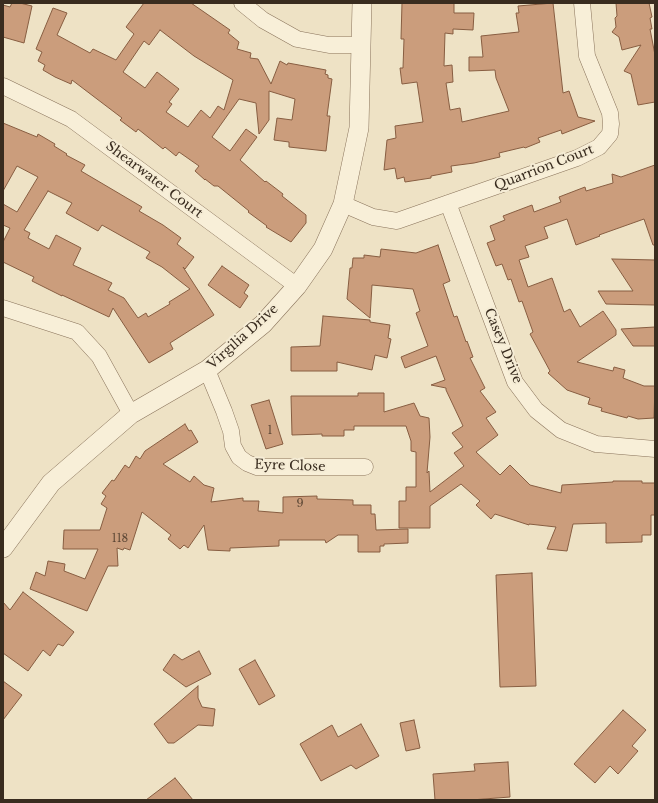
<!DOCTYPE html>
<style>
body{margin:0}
#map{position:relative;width:658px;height:803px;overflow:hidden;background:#eee2c5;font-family:"Libre Baskerville",serif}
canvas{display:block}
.frame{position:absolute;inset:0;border:4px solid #392c1f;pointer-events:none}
</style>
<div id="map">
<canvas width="658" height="803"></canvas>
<div class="frame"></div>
</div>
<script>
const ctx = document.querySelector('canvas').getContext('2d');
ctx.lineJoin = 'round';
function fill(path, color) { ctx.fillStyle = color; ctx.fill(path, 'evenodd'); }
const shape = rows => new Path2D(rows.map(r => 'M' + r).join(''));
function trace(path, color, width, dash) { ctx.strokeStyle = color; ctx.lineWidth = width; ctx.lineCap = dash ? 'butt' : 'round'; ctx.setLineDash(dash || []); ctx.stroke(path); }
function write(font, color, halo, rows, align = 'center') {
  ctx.font = font + ' "Libre Baskerville",serif'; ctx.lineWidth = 4; ctx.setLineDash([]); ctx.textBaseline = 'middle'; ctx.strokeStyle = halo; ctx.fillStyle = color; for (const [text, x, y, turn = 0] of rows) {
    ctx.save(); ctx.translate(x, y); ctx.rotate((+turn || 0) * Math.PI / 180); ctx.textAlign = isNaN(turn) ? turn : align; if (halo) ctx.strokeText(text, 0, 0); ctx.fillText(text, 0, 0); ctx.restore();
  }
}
const building = shape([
 [12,3,20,3,32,6,24,43,3,37,3,5,10,7,12,3],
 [144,3,191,3,230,30,228,33,239,42,237,49,251,53,250,58,258,59,271,84,280,61,287,65,288,63,326,70,325,74,328,75,328,78,332,79,327,116,330,116,326,151,289,147,289,142,274,140,277,118,292,120,295,99,269,91,269,120,259,134,256,103,239,99,212,137,230,151,246,129,257,137,240,160,265,182,266,181,283,194,282,196,306,215,306,223,291,242,266,227,267,226,248,212,249,211,218,186,214,186,205,179,205,180,195,171,199,166,179,152,176,156,165,147,163,149,138,129,136,132,120,120,122,118,72,80,71,84,55,77,43,70,45,65,38,61,42,52,36,49,53,8,67,13,57,35,90,53,93,49,116,60,134,34,126,27,144,3],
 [160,30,194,56,233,80,224,110,218,106,210,118,201,110,188,127,166,112,172,104,169,102,179,89,157,72,145,88,123,72,144,41,149,45,160,30],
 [402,3,454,3,454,13,474,13,473,30,453,29,453,34,445,33,444,66,452,65,453,82,446,83,450,110,460,108,462,122,509,111,496,78,495,70,469,71,469,57,483,57,481,36,519,32,516,13,519,13,518,6,553,3,563,93,569,91,578,117,595,121,562,134,561,130,538,138,540,142,525,148,524,147,499,153,500,157,474,163,451,166,452,172,431,176,431,178,405,182,404,177,397,179,395,168,384,170,387,140,396,138,395,126,423,122,417,82,402,84,400,68,403,68,404,39,401,39,402,3],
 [616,3,649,3,652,17,650,18,652,29,650,29,655,55,655,102,638,105,631,74,624,71,641,45,622,50,619,37,612,32,616,27,615,18,617,16,616,3],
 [3,123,37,137,38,134,55,144,54,146,67,154,66,155,85,165,81,171,142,207,139,211,163,225,181,238,177,244,194,257,185,269,183,267,214,315,170,343,173,349,149,363,113,308,109,317,62,295,62,296,32,281,34,277,3,262,3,242,10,228,3,225,3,204,17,212,38,177,17,166,3,191,3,123],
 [48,191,72,203,66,213,98,231,102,225,150,252,146,258,162,267,190,289,169,302,170,304,148,317,146,313,138,318,124,298,108,290,112,283,73,265,81,248,56,235,49,249,28,238,30,233,24,230,48,191],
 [655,165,655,245,653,245,644,219,599,235,600,236,576,245,567,219,544,227,548,238,525,246,529,257,519,260,528,287,552,278,564,312,570,309,580,327,603,311,616,330,616,335,577,362,613,371,614,367,625,370,623,378,644,386,655,386,654,418,638,419,628,416,627,418,601,411,602,408,588,404,590,398,567,390,548,373,550,371,530,334,533,332,522,301,519,302,511,279,508,280,502,264,496,266,487,243,495,240,490,226,505,220,503,216,532,205,534,212,561,202,559,197,585,187,586,191,613,183,612,174,621,177,655,165],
 [438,245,450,281,443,284,454,317,457,316,466,342,467,341,473,357,470,358,485,388,480,391,496,412,486,418,498,435,476,452,500,475,510,465,530,485,561,493,562,485,613,482,613,481,642,481,642,483,655,483,655,515,651,515,651,535,642,535,642,542,606,543,606,523,573,524,567,551,547,549,556,527,529,524,529,525,495,514,491,519,476,505,480,501,461,484,430,506,430,528,399,528,399,501,406,501,406,487,416,487,416,452,411,451,411,441,406,426,354,426,354,430,344,430,344,436,322,436,322,434,292,435,291,396,358,396,358,393,384,393,384,412,414,403,420,416,429,418,430,437,427,473,429,471,430,492,464,466,454,453,463,447,452,433,463,426,446,390,446,388,431,385,445,380,436,356,405,368,401,357,428,346,416,313,420,311,413,289,372,285,370,318,347,299,350,268,352,268,353,258,364,258,364,255,380,257,381,249,416,253,438,245],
 [612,259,655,260,655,305,606,304,598,291,633,291,612,259],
 [222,266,249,285,244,293,248,296,240,308,208,285,222,266],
 [323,316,370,320,370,322,390,325,388,338,391,339,387,358,375,355,372,370,337,362,337,371,291,371,291,347,320,346,323,316],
 [655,327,655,346,633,346,621,329,655,327],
 [269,400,283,444,266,449,251,405,269,400],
 [185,424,189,431,191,430,198,442,163,464,190,482,194,476,204,485,214,488,211,502,243,498,243,501,259,501,258,511,283,513,283,497,317,496,317,499,353,500,353,505,371,505,371,514,375,514,376,530,408,529,408,543,384,544,384,546,380,546,380,552,358,552,358,535,338,535,326,543,325,540,279,540,279,546,230,548,230,551,208,550,204,525,188,548,184,545,180,549,168,539,171,535,142,512,130,550,124,548,123,550,117,548,118,566,108,566,87,611,30,589,36,572,45,576,48,561,65,564,64,571,85,579,98,549,63,549,64,530,100,530,107,508,101,504,106,496,102,493,112,480,114,481,125,465,129,468,136,456,140,459,145,451,185,424],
 [532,573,536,686,500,687,496,575,532,573],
 [23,592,74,632,63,646,58,644,50,656,43,650,28,671,3,653,3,602,10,610,23,592],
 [199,651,211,674,186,687,163,670,174,654,182,660,199,651],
 [255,660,275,696,259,705,239,669,255,660],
 [3,681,22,695,3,720,3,681],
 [198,686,198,698,202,707,215,709,213,726,198,725,174,743,168,743,154,724,198,686],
 [623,710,646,730,632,746,638,751,618,774,610,766,595,783,574,764,623,710],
 [414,720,420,748,406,751,400,723,414,720],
 [361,724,379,756,356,769,351,765,321,781,300,744,332,725,338,737,361,724],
 [508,762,510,797,471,800,435,800,433,774,475,771,474,764,508,762],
 [175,778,193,800,146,800,175,778]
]);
const minor = shape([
 [242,3,263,20,297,39,329,45,361,45],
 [3,86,71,119,297,286],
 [448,203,515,382,536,410,561,430,596,444,655,449],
 [343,204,373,217,397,221,577,158,599,147,610,134,611,124,610,113,587,56,582,3],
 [3,308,77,332,99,356,131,414],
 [207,370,224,411,231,431,233,446,239,457,247,463,257,467,365,467]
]);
const tertiary = shape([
 [3,548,51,483,131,414,207,370,263,324,297,286,323,249,343,204,359,128,362,3]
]);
const numberNames = [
 ["1",270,431],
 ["9",300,504],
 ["118",120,539]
];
const streetNames = [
 ["Quarrion Court",544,168,-21],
 ["Shearwater Court",154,180,37],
 ["Virgilia Drive",243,337,-42],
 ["Casey Drive",503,346,68],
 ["Eyre Close",290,466,2]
];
fill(building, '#cb9d7c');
trace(building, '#875d41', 1);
trace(minor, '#89735b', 17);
trace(tertiary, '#89735b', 20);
trace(minor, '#f8efd8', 16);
trace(tertiary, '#f8efd8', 19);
write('11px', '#5e4836', null, numberNames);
write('13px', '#392c1f', '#f5ecd5', streetNames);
</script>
